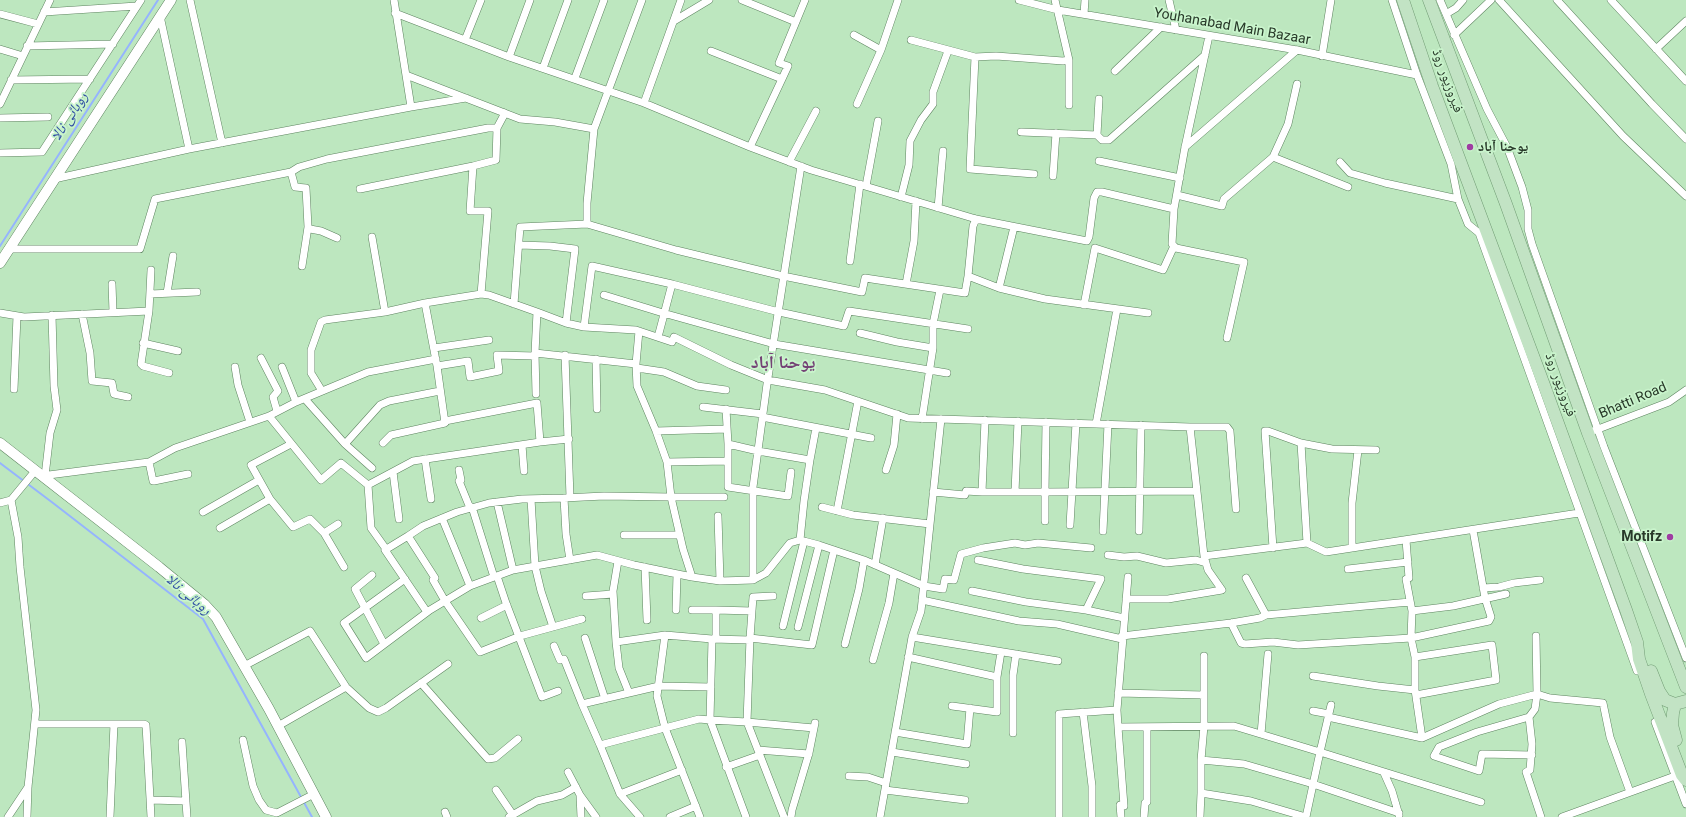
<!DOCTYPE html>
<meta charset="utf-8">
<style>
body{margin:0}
canvas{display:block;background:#bde7bf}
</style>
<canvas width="1686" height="817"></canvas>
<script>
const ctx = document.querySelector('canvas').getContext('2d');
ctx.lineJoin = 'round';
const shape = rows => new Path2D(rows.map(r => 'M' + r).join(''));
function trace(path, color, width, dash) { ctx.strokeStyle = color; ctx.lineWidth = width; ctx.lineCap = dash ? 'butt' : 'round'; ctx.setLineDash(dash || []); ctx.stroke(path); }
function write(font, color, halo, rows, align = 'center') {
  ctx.font = font + ' Roboto,"Noto Naskh Arabic",sans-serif'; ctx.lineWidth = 3.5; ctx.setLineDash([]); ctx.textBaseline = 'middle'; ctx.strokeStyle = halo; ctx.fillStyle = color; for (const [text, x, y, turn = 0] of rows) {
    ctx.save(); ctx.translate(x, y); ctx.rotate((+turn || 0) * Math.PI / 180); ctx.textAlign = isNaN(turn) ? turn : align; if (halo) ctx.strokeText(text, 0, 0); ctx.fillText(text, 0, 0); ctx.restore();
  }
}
const stream = shape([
 [0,246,158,0],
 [0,463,53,503,203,619,312,817]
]);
const street = shape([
 [190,0,222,143],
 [742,0,796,22],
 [1019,0,1058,10,1297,50,1417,75],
 [1169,0,1176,30],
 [1392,0,1417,75,1451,164,1458,199,1468,224,1479,233,1637,671],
 [1440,0,1487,109,1507,147,1522,187,1528,210,1528,229,1532,244,1604,447,1686,658],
 [1499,0,1623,136,1686,196],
 [1557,0,1652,104,1686,139],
 [1611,0,1686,81],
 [44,12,137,6],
 [395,13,509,57,644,103,750,147,811,170,976,219,1087,241,1089,237,1094,198,1097,192,1102,192,1174,209],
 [0,14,38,24],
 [1084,14,1085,0],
 [1446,14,1456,8,1463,0],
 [160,16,189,149],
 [674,21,709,0],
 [854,35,881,50,898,0],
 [1454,35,1491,0],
 [1209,36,1185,147,1174,209,1172,244,1176,248,1244,262,1227,338],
 [465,40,481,0],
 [911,40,975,57,996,56,1063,61,1069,60,1055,0],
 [27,46,113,44],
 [0,49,23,56],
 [1656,49,1686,21],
 [711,51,782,79,750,147],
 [1322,56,1331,0],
 [509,57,530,0],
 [975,57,970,169,1034,174],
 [1069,60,1069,105],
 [543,68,568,0],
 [1115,71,1161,27],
 [406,75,520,119,555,122,594,129,642,0],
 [575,78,604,0],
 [782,79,788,66,779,63,805,0],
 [11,80,90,79],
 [644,103,681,0],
 [0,104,50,0],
 [857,104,881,50],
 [411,107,466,98],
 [0,118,48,117],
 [1021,132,1097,135,1102,140,1109,140,1205,55],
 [1097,135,1099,99],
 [1185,147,1297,50],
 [0,153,42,152,141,0],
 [1273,157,1348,187],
 [1099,161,1180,178],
 [789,162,816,111],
 [1340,162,1350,173,1385,183,1458,199],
 [291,172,295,187,306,188,308,227,310,229,321,231,337,238],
 [1053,176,1056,133],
 [54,179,189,149,411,107,394,0],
 [866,186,878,121],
 [360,189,473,166],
 [1177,195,1222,206,1224,199,1273,157,1288,124,1297,84],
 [901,197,909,165,910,141,921,120,933,104,933,92,948,51],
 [938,208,943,151],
 [587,224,587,203,594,129],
 [372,237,385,312],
 [519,245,550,246,575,249,566,323],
 [8,249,140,249,155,199,291,172,299,167,327,159,488,128,497,128,505,113],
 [850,261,860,184],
 [302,266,308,227],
 [151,270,149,311,141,364,143,366,169,373],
 [968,276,973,226,976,219],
 [112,284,113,312],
 [906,284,914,241,916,201],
 [999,288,1014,227],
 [167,293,173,256],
 [150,294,197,292],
 [481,294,488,211,470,211,473,166,496,160,497,128],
 [604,295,663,313,774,344,947,373],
 [514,304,520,227,587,224,676,250,783,276,862,292,865,278,965,293,968,276,999,288,1045,299,1148,313],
 [1084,305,1095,248,1163,270,1174,246],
 [537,312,566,323,584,327,636,330,672,342,674,337,731,365,768,380,825,390,908,418,1190,427,1204,556,1208,570,1222,590,1168,599,1126,599],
 [0,313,24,317,149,311],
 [82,314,90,353,92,381,112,383,114,394,128,397],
 [584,327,592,266,672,284],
 [639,331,636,364,637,386,656,431,727,429],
 [860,333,897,342,933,348,933,324,940,290],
 [658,337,672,284,779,312,844,326,849,311,968,329],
 [143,343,178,351],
 [434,348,489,340],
 [535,353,536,394],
 [565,355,570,497],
 [261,358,278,391,273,397,277,411],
 [596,359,597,409],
 [437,366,468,361,470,377,499,371,497,355,535,356],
 [235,367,238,385,250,422],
 [282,367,296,402],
 [637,368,664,372,697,386,726,390],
 [14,389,17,316],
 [322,391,311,373,311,350,321,322,325,320,385,312,425,303,481,294,489,295,537,312,535,353,636,364],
 [305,399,345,444,372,468],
 [703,407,763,414],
 [726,409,728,444,758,451,810,460,816,428],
 [269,416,321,480,341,463,368,485],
 [762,417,871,438],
 [922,419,933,348],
 [445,421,537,403,540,442],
 [1096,424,1117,309],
 [1190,427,1227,427,1230,431,1236,509],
 [656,431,667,462,671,497,683,549,692,577],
 [1593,431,1669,402,1686,390],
 [383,443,391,435,445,423,437,366,425,303],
 [1301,443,1307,543],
 [291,444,251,465,270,499,293,527,310,519,324,533,338,524],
 [345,444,380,405,389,401,440,391],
 [728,444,728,487,788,496,791,472],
 [522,445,524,471],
 [425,459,431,499],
 [149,462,153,481,154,481,188,474],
 [667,462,728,461],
 [459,470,461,480,459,481,470,508],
 [886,470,894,445,897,414],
 [393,472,399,519],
 [41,476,149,462,175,448,269,416,296,402,368,372,436,359],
 [45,476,50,433,57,410,54,386,52,315],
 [933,492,965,495,966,491,982,492,985,420],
 [982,492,1015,492,1018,421],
 [1015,492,1045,492,1046,422],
 [564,498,604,496,671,497,724,497],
 [531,499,535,566,541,591,553,627],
 [11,500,18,537,20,567,36,710,28,787,27,817],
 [497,502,513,570],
 [0,503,11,500,35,471],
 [472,507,494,577],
 [822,507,853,515,930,524],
 [837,511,858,401],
 [203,512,259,480],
 [718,516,720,581],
 [442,518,470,586],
 [1045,521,1045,492,1197,491],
 [1070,525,1076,423],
 [220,528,270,499],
 [1103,531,1108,424],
 [1139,531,1141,425],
 [324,533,344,567],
 [624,535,680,535],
 [408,536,385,550,427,612],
 [800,540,804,501,810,460],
 [1406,540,1409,578,1406,579,1412,611,1411,638,1415,657,1415,690,1422,738],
 [1273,548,1265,431,1268,431,1301,443,1332,449,1376,450],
 [1352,548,1352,503,1358,450],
 [386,549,371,528,368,485,413,461,540,442,569,439],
 [1108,555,1124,557,1137,556,1166,563,1196,560,1206,563],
 [1204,556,1307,543,1326,552,1579,513],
 [570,560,566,534,564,498,522,499,489,503,457,512,423,526,408,536,435,578,433,580,445,601,480,652,520,636,582,619],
 [978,560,1023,569,1101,579,1086,610],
 [618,561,613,591,616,642,619,668,629,693],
 [875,565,883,518],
 [645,567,647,620],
 [1348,569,1408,562],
 [372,575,355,589,384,644],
 [497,576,506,603,542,697,558,691],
 [1246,578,1266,615,1410,602],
 [405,579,344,623,366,658,430,610,470,586,513,570,597,555,634,565,692,577,720,581,753,580,766,573,790,543,800,540,819,545,864,560,924,586,943,589,945,579,954,580,961,554,983,548,1015,543,1025,545,1038,543,1091,548],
 [753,580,753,487,767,384,801,166],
 [1483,588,1499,587,1514,583,1540,580],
 [972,591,1026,602,1086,610,1124,618],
 [586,596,613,594],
 [773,596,753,597,750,638,812,645,834,550],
 [922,600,1019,621,1057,624,1122,639],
 [676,610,677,574],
 [692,610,716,610],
 [1412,611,1453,606,1506,594],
 [481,618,507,605],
 [1231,623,1241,643,1245,644,1273,642,1298,645,1411,638,1489,621,1491,617,1485,598,1473,530],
 [783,626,804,541],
 [798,627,819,545],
 [1122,636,1231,623,1260,618,1266,615],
 [1536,636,1537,694,1535,709,1529,717,1532,744,1530,770,1526,772,1541,817],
 [912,637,1058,661],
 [585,638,605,699],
 [750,638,747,722,814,728],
 [716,639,716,610,752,611],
 [616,642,665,635],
 [845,644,859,589,864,560],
 [554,646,560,660,564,659,582,704,659,686,711,687],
 [1204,656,1204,695],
 [908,657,997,677,1001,652],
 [1415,657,1492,645,1496,680,1416,695],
 [873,660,889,603,894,573],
 [244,666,310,631,346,687,369,708,378,712,386,708,448,664],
 [1313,676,1378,686,1415,690],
 [421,683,488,759,495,758,518,739],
 [1118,693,1204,695,1204,726,1201,760,1244,764,1313,784,1399,813],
 [582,704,600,745,699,719,710,720,712,639,750,640],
 [1331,705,1320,752,1481,802],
 [952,706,997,712,997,677],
 [1117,710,1128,577],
 [1313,711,1329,714],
 [1083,712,1092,786,1092,817],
 [1328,717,1422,738,1499,704,1537,694,1550,698,1603,703,1610,737,1630,792],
 [1529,717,1477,732,1439,747,1434,756,1479,771,1482,754,1532,755],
 [1655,722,1686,804],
 [35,724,144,724,146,725,151,817],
 [278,726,346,687],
 [1118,727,1124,806,1120,805,1121,817],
 [895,732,967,744,970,708],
 [1013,733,1013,675,1016,654],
 [1261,734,1268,654],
 [243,740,253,786,259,800,266,810,277,813,314,794],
 [182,742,187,817],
 [600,745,620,794],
 [758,750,809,754],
 [892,752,966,764],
 [1201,760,1201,793,1251,801,1306,817],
 [726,767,760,755],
 [568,772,580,795,581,817],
 [1384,773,1392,791,1399,815],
 [849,776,868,777,886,783],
 [496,790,513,815],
 [885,790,965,800],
 [580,795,596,817],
 [151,800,186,801],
 [445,812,447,817],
 [8,817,28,787],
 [110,817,114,724],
 [509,817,537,801,562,795,576,787],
 [640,817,620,794,682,770],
 [670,817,696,806],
 [700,817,665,728,657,696,665,635,712,639],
 [746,817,710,720,747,722,784,817],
 [791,817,792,810,809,753,815,723],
 [880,817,912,637,921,611,941,419],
 [1059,817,1059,714,1117,710,1118,727,1234,726,1320,752,1306,817],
 [1144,817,1145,803,1147,802,1147,727],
 [1200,817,1201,793],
 [1562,817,1675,776]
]);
const secondary = shape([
 [0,263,171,0],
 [0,443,159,567,204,604,216,617,269,709,326,817]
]);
const primary = shape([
 [1403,0,1432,86,1544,385,1626,610,1637,642,1639,659,1651,694,1682,775,1686,780],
 [1429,0,1506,204,1588,433,1686,687],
 [1651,671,1659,691,1665,700,1675,704,1686,701],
 [1675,704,1673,713,1672,725,1676,740]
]);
const markers = [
 [1470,147,4,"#9f3ca2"],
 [1670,537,4,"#9f3ca2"]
];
const streetNames = [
 ["Youhanabad Main Bazaar",1232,27,10],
 ["فیروزپور روڈ",1447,81,70],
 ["فیروزپور روڈ",1560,385,70],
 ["Bhatti Road",1633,401,-23]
];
const poiNames = [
 ["یوحنا آباد",1478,147],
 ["Motifz",1662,537,"right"]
];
const waterNames = [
 ["روہائی نالا",70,117,-57],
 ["روہائی نالا",188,595,40]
];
const districtNames = [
 ["یوحنا آباد",783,363]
];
trace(stream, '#95b4fe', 2);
trace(street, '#5e8460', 8);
trace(secondary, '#5e8460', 11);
trace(primary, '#719c74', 13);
trace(street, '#fff', 7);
trace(secondary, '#fff', 10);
trace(primary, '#c2e3c4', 12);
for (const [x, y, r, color] of markers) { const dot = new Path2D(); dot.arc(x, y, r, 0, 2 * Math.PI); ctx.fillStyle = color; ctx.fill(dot); trace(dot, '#c9f4cc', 1.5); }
write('14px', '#283929', '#c9f4cc', streetNames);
write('bold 14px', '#283929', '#c9f4cc', poiNames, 'left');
write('italic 15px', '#314fa4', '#c9f4cc', waterNames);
write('bold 18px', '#744275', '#c9f4cc', districtNames);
</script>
